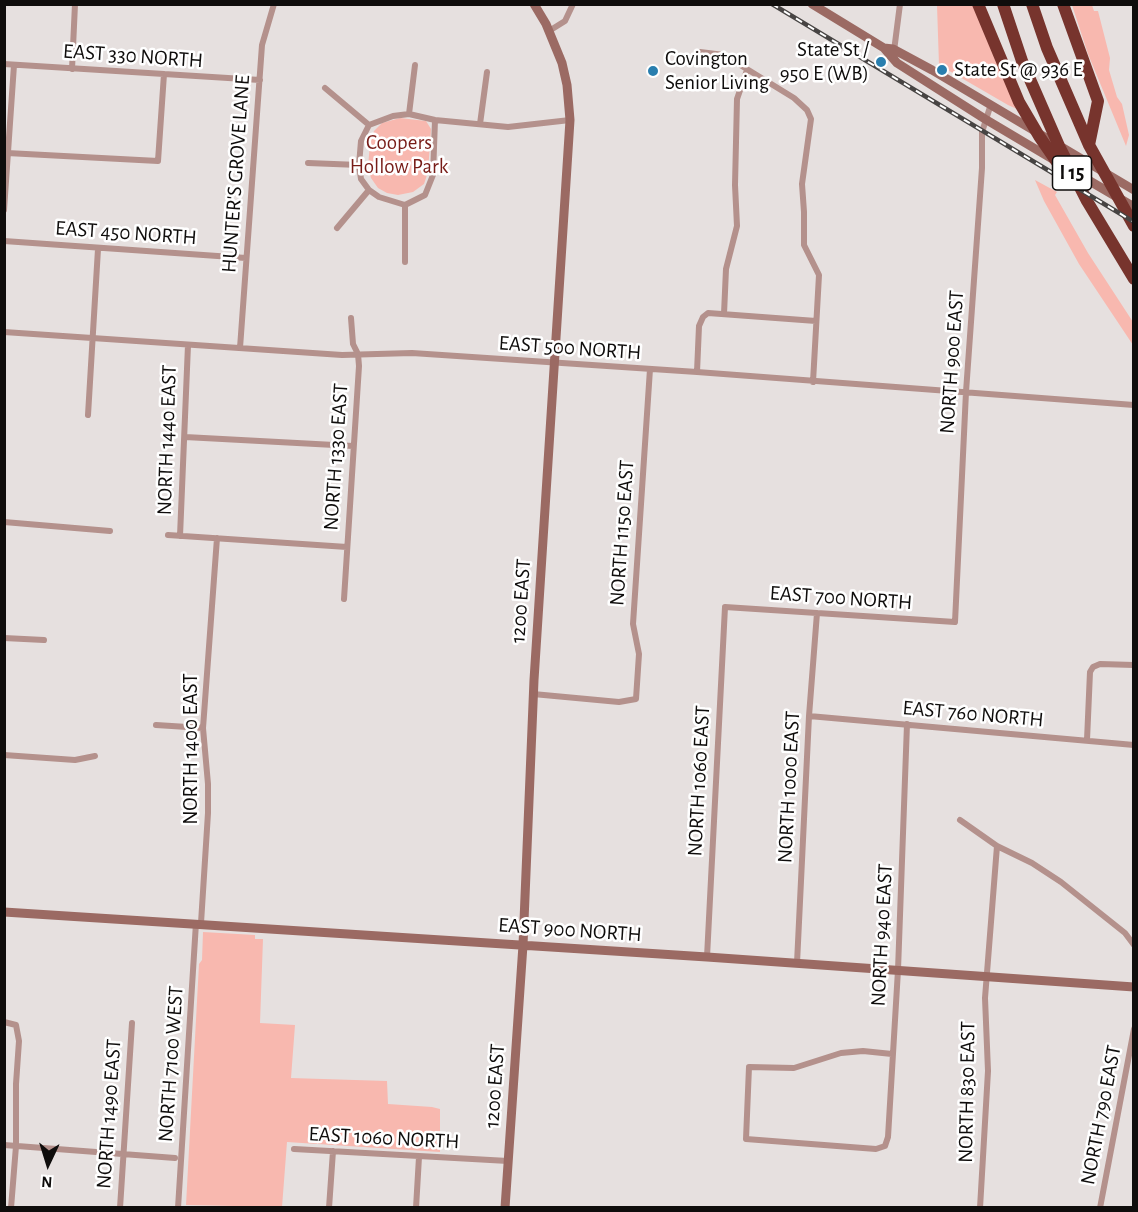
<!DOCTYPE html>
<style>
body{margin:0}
#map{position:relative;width:1138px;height:1212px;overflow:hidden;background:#e6e0df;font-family:"Alegreya Sans",sans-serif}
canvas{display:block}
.frame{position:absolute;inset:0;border:6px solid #0f0d0c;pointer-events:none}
.north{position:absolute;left:18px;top:1134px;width:60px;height:60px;-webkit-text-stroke:4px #fff;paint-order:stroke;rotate:184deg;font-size:16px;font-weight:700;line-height:24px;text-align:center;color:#0f0d0c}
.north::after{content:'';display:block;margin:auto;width:21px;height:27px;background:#0f0d0c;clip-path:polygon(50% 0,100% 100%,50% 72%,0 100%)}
</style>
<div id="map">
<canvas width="1138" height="1212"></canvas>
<div class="frame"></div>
<div class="north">N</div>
</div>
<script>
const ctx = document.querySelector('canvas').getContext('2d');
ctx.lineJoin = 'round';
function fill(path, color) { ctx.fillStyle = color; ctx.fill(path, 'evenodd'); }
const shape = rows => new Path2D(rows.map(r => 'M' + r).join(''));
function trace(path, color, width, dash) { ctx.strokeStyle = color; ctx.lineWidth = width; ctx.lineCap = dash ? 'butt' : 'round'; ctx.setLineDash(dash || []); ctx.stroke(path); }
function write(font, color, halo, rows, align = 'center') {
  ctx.font = font + ' "Alegreya Sans",sans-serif'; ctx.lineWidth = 5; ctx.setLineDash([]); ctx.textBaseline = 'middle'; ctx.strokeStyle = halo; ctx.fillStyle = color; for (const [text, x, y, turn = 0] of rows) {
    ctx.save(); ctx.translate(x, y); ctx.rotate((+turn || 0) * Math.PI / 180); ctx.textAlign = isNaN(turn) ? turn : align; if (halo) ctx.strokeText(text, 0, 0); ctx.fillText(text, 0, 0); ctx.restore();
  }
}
const green = shape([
 [937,5,974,5,1017,109,1008,105,939,65],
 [1072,5,1092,5,1094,11,1098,11,1110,58,1109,70,1117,97,1122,104,1129,135,1126,146,1088,54],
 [400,118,426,121,431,129,428,172,424,184,413,192,398,195,387,193,378,188,371,178,368,167,370,143,374,131,382,123],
 [1035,180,1057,192,1055,195,1088,253,1133,322,1133,345,1079,264,1044,201],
 [203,932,255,935,255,939,263,939,260,1023,295,1025,291,1078,387,1081,388,1104,432,1107,440,1109,440,1152,287,1142,282,1207,186,1205,199,964,202,960]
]);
const street = shape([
 [549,31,565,21,573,4],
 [894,51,900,4],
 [700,52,724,55,794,98,807,110,811,119,802,184,804,212,804,245,819,275,813,382],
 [4,64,260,80],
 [72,69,75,4],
 [325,88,369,125],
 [409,114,415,65],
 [480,124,487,72],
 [369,125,361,141,359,165,361,179,369,190,379,197,405,205,425,195,433,175,435,120],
 [369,125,393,116,409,114,435,120,508,127,570,120],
 [7,153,158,161,164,74],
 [308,163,359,165],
 [405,205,405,262],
 [4,210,14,65],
 [337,228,369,190],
 [4,241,246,258],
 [724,314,726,269,737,226,735,185,737,99,747,70],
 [4,332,342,355,412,353,697,372,1134,405],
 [240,348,262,45,274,4],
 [697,372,699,326,703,317,708,313,816,321],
 [88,415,98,249],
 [185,437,353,446],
 [4,522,110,531],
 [168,535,347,547],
 [180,536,188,345],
 [344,599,359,366,358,354,353,344,351,318],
 [4,638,44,640],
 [533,694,619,702,636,699,639,654,633,624,650,369],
 [809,716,1134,745],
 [156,725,203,728],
 [1087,740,1090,672,1093,667,1100,664,1134,665],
 [4,755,75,760,95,756],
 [960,820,997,846,1032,863,1061,882,1125,933,1134,945],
 [201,923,208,813,208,784,203,728,217,538],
 [707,957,725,607,955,622,966,392,982,168,982,132,991,104],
 [797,963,809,716,817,613],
 [4,1022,16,1025,19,1041,16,1084,16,1146,11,1208],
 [892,1054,863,1051,841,1053,794,1068,749,1067,746,1139,876,1149,885,1146,888,1137,898,970,907,724],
 [4,1145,175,1158],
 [294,1149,508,1161],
 [120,1208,132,1023],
 [178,1208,196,923],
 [329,1208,333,1151],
 [416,1208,419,1157],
 [980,1208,988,1071,985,998,997,846],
 [1100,1208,1134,1029]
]);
const secondary = shape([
 [812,4,884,48,897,63,985,119,1054,160],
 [884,48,893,49,932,70,1134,190],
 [1071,170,1134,207],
 [4,912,707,957,1134,987],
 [505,1208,523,945,534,680,570,120,567,85,562,63,546,24,534,4]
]);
const highway = shape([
 [978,4,1019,102,1039,136,1068,178],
 [1003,4,1022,61,1059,146,1087,201,1134,279],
 [1032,4,1047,48,1089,145,1134,226],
 [1063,4,1098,101,1089,145]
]);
const rail = shape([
 [772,4,1134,222]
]);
const markers = [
 [881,62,6,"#297eae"],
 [942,70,6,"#297eae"],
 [653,71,6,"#297eae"]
];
const shields = [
 [1072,173,39]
];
const shieldNames = [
 ["I 15",1072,173]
];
const poiNames = [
 ["State St /",869,50,"right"],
 ["950 E (WB)",869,74,"right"],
 ["Covington",665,59],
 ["Senior Living",665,83],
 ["State St @ 936 E",954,70]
];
const streetNames = [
 ["EAST 330 NORTH",133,56,4],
 ["HUNTER'S GROVE LANE",236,174,-86],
 ["EAST 450 NORTH",126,233,4],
 ["EAST 500 NORTH",570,348,4],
 ["NORTH 900 EAST",952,362,-86],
 ["NORTH 1440 EAST",167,440,-88],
 ["NORTH 1330 EAST",336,457,-86],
 ["NORTH 1150 EAST",622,533,-86],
 ["EAST 700 NORTH",841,598,4],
 ["1200 EAST",521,601,-86],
 ["EAST 760 NORTH",973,714,5],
 ["NORTH 1400 EAST",191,749,-90],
 ["NORTH 1060 EAST",699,781,-87],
 ["NORTH 1000 EAST",789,787,-87],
 ["EAST 900 NORTH",570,930,4],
 ["NORTH 940 EAST",882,935,-87],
 ["NORTH 7100 WEST",171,1064,-86],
 ["1200 EAST",495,1086,-86],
 ["NORTH 830 EAST",967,1092,-89],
 ["NORTH 1490 EAST",109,1114,-86],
 ["NORTH 790 EAST",1101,1115,-79],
 ["EAST 1060 NORTH",384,1138,3]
];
const parkNames = [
 ["Coopers",399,143],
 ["Hollow Park",399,167]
];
fill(green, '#f8b8af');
trace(street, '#b4918c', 6);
trace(secondary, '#9b6a63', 9);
trace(highway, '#77342d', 12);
trace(rail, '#474443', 4.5);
trace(rail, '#fff', 2, [7]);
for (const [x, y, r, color] of markers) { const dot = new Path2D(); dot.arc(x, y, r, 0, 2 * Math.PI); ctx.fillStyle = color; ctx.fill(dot); trace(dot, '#fff', 2); }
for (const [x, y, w] of shields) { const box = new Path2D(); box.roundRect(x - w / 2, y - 17, w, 34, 4.5); ctx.fillStyle = '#fff'; ctx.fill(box); trace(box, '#0f0d0c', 1.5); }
write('bold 20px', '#0f0d0c', null, shieldNames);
write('21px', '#0f0d0c', '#fff', poiNames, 'left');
write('21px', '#0f0d0c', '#fff', streetNames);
write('21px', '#781d18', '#fff', parkNames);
</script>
